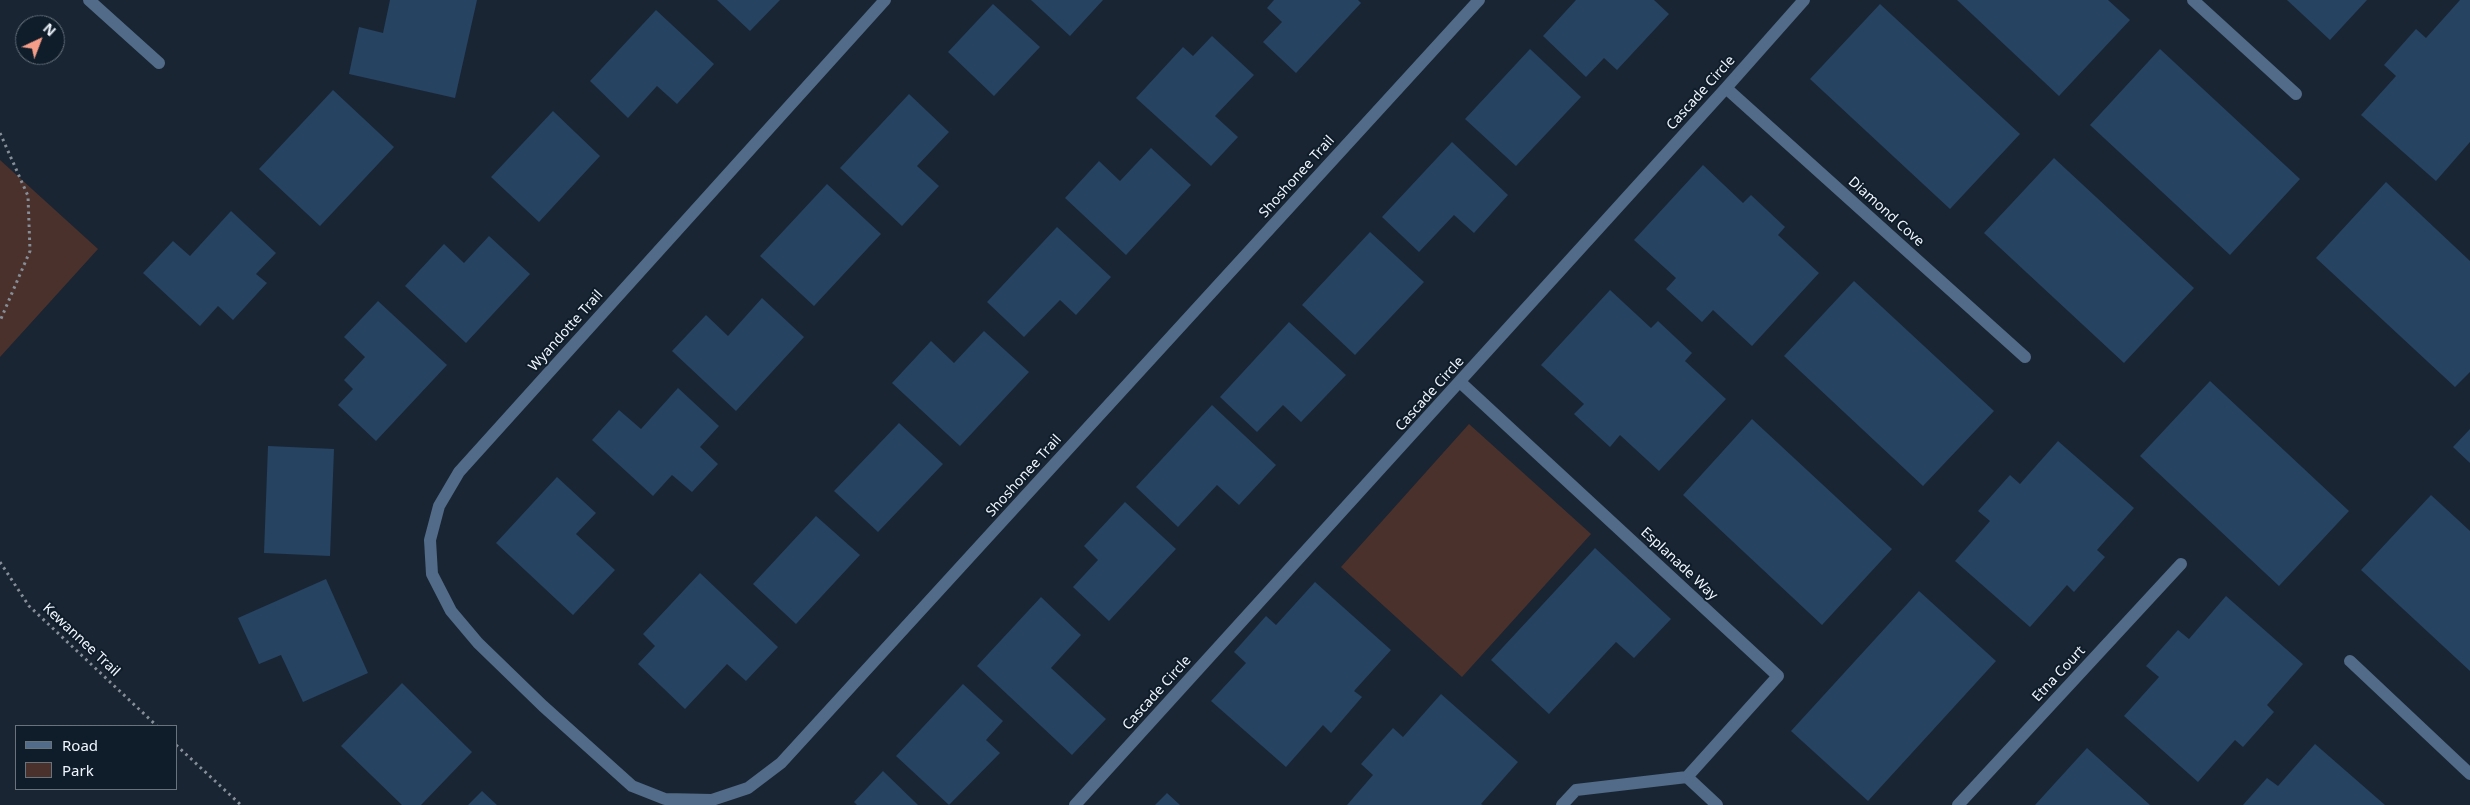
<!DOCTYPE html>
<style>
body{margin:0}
#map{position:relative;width:2470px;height:805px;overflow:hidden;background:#192533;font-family:"Noto Sans",sans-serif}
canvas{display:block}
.legend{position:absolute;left:15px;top:725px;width:162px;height:65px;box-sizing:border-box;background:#0f1c29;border:1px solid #69737e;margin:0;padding:6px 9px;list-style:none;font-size:15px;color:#eff6fe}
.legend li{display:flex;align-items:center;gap:10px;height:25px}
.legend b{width:25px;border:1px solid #69737e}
.north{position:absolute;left:15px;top:15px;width:50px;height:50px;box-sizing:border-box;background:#0f1c29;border:1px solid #69737e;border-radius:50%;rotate:43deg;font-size:14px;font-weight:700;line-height:20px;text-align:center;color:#eff6fe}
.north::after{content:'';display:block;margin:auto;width:18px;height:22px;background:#f49e8a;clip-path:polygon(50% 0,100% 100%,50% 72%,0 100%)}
</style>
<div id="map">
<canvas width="2470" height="805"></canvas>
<ul class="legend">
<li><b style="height:6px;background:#516b88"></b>Road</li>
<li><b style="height:14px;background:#4b312c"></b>Park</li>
</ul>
<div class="north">N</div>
</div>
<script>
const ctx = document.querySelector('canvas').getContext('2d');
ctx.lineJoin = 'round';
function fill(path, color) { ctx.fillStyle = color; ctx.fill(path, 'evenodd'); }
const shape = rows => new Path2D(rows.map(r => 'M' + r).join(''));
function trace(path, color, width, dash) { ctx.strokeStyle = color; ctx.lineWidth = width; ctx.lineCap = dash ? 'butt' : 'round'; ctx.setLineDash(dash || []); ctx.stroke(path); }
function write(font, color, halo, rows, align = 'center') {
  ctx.font = font + ' "Noto Sans",sans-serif'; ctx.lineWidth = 4; ctx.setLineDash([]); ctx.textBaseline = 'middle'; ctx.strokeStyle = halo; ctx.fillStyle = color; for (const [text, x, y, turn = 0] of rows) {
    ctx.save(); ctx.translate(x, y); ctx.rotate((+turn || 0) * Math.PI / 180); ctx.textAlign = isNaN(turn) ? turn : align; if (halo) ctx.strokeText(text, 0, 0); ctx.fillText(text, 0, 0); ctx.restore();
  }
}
const green = shape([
 [0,160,98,249,0,357],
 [1469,424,1591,534,1462,677,1341,567]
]);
const building = shape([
 [390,0,477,0,455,98,349,74,359,27,383,33],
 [717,0,780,0,750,31],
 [1031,0,1103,0,1070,36],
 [1274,0,1358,0,1361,3,1296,73,1263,42,1282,22,1267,8],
 [1576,0,1654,0,1669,14,1617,70,1604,58,1586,77,1543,36],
 [1957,0,2108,0,2130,20,2059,96],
 [2287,0,2367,0,2330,40],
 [2460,0,2470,0,2470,142,2436,181,2361,115,2396,76,2384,65,2416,29,2426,38],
 [993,4,1040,47,994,96,948,52],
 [1880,4,2020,134,1950,209,1810,79],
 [656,10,714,64,677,104,657,86,628,118,590,81],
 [1212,36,1254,75,1215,116,1238,137,1211,166,1136,98,1183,47,1193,56],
 [1530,49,1581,97,1516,166,1465,119],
 [2160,49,2300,179,2230,255,2090,125],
 [333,90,394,147,320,226,259,169],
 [909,94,949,132,917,166,939,186,902,226,840,168],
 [553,111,600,156,539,222,491,177],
 [1452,142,1508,195,1474,233,1454,215,1419,252,1382,217],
 [1151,148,1191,185,1126,255,1065,198,1099,161,1120,181],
 [2054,158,2194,288,2124,363,1984,233],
 [1703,165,1743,203,1751,195,1785,227,1778,235,1819,273,1752,346,1713,310,1702,322,1666,289,1676,278,1634,240],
 [2386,182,2470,261,2470,372,2455,387,2316,258],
 [827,184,881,234,814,306,760,256],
 [231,211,276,253,256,274,267,283,233,320,218,306,200,326,143,273,173,241,190,256],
 [1057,227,1111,277,1076,315,1060,300,1024,337,987,302],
 [1370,232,1424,282,1355,355,1302,305],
 [489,236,530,274,466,343,405,286,444,244,464,263],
 [1854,281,1994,411,1923,486,1784,356],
 [1610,290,1651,328,1658,321,1692,353,1685,361,1726,399,1659,471,1620,435,1610,447,1574,414,1584,404,1541,365],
 [762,298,804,337,736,411,672,351,706,315,728,336],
 [378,301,447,365,376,441,338,405,353,389,344,380,365,357,344,337],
 [1289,322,1346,375,1301,422,1283,405,1257,432,1220,397],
 [984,331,1029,372,960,446,892,383,931,341,954,363],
 [2210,381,2349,511,2279,586,2140,456],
 [678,388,719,426,700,447,718,464,692,492,672,475,653,496,592,440,619,410,641,429],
 [1212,405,1276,465,1239,505,1217,485,1178,527,1136,487],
 [1752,419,1892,549,1822,625,1683,495],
 [899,423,943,464,878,532,834,491],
 [2470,429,2470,463,2453,447],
 [2058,441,2134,508,2097,550,2105,557,2074,592,2067,585,2030,627,1955,561,1990,521,1978,511,2010,475,2020,484],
 [268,446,334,449,330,556,264,553],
 [557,477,596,513,576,534,615,570,573,615,496,543],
 [2431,495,2470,531,2470,671,2361,570],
 [1125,502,1176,549,1109,621,1073,587,1098,560,1084,546],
 [816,516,860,555,796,624,753,584],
 [1595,548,1671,619,1634,658,1616,642,1549,714,1491,660],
 [700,573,778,647,746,681,727,664,685,709,638,664,655,646,643,634],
 [326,579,368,673,303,702,281,655,259,664,238,618],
 [1315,582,1391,650,1354,691,1362,697,1331,733,1323,725,1286,767,1211,701,1246,663,1234,652,1266,616,1276,625],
 [1919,591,1996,661,1868,801,1791,731],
 [2226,596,2303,664,2267,705,2274,712,2243,747,2235,740,2198,782,2124,716,2159,677,2146,666,2178,630,2189,639],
 [1041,597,1081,635,1051,668,1106,719,1072,755,977,666],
 [402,683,472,752,421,805,402,805,341,746],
 [963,684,1003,721,986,740,1000,753,949,805,896,756],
 [1441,694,1518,762,1481,804,1483,805,1347,805,1373,775,1361,764,1393,728,1403,737],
 [2315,744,2385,805,2243,805,2267,778,2278,786],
 [2087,748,2150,805,2035,805],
 [883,771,918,805,857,805,854,802],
 [482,791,497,805,468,805],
 [1167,793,1180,805,1155,805]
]);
const path = shape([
 [0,133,28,196,30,251,0,321],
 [0,562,29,606,157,726],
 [176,745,241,805]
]);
const service = shape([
 [2193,0,2296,94],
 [1726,88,2025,357],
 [1460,382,1778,676,1687,777,1576,790,1562,805],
 [2350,661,2470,774],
 [1687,777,1717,805],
 [1075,805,1726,88,1804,0],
 [1958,805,2181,564]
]);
const minor = shape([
 [89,0,159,63],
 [885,0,459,472,439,506,430,540,432,574,451,611,478,643,543,706,632,786,665,799,712,800,748,788,781,763,1479,0]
]);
const streetNames = [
 ["Cascade Circle",1701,93,-48],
 ["Shoshonee Trail",1297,177,-48],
 ["Diamond Cove",1886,212,42],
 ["Wyandotte Trail",566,331,-48],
 ["Cascade Circle",1430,394,-48],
 ["Shoshonee Trail",1024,476,-48],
 ["Esplanade Way",1679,564,43],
 ["Kewannee Trail",81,640,43],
 ["Etna Court",2059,674,-47],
 ["Cascade Circle",1157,693,-48]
];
fill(green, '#4b312c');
fill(building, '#264362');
trace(path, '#858e99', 3, [2.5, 4]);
trace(service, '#516b88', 12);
trace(minor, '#516b88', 12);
write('14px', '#eff6fe', '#0f1c29', streetNames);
</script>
